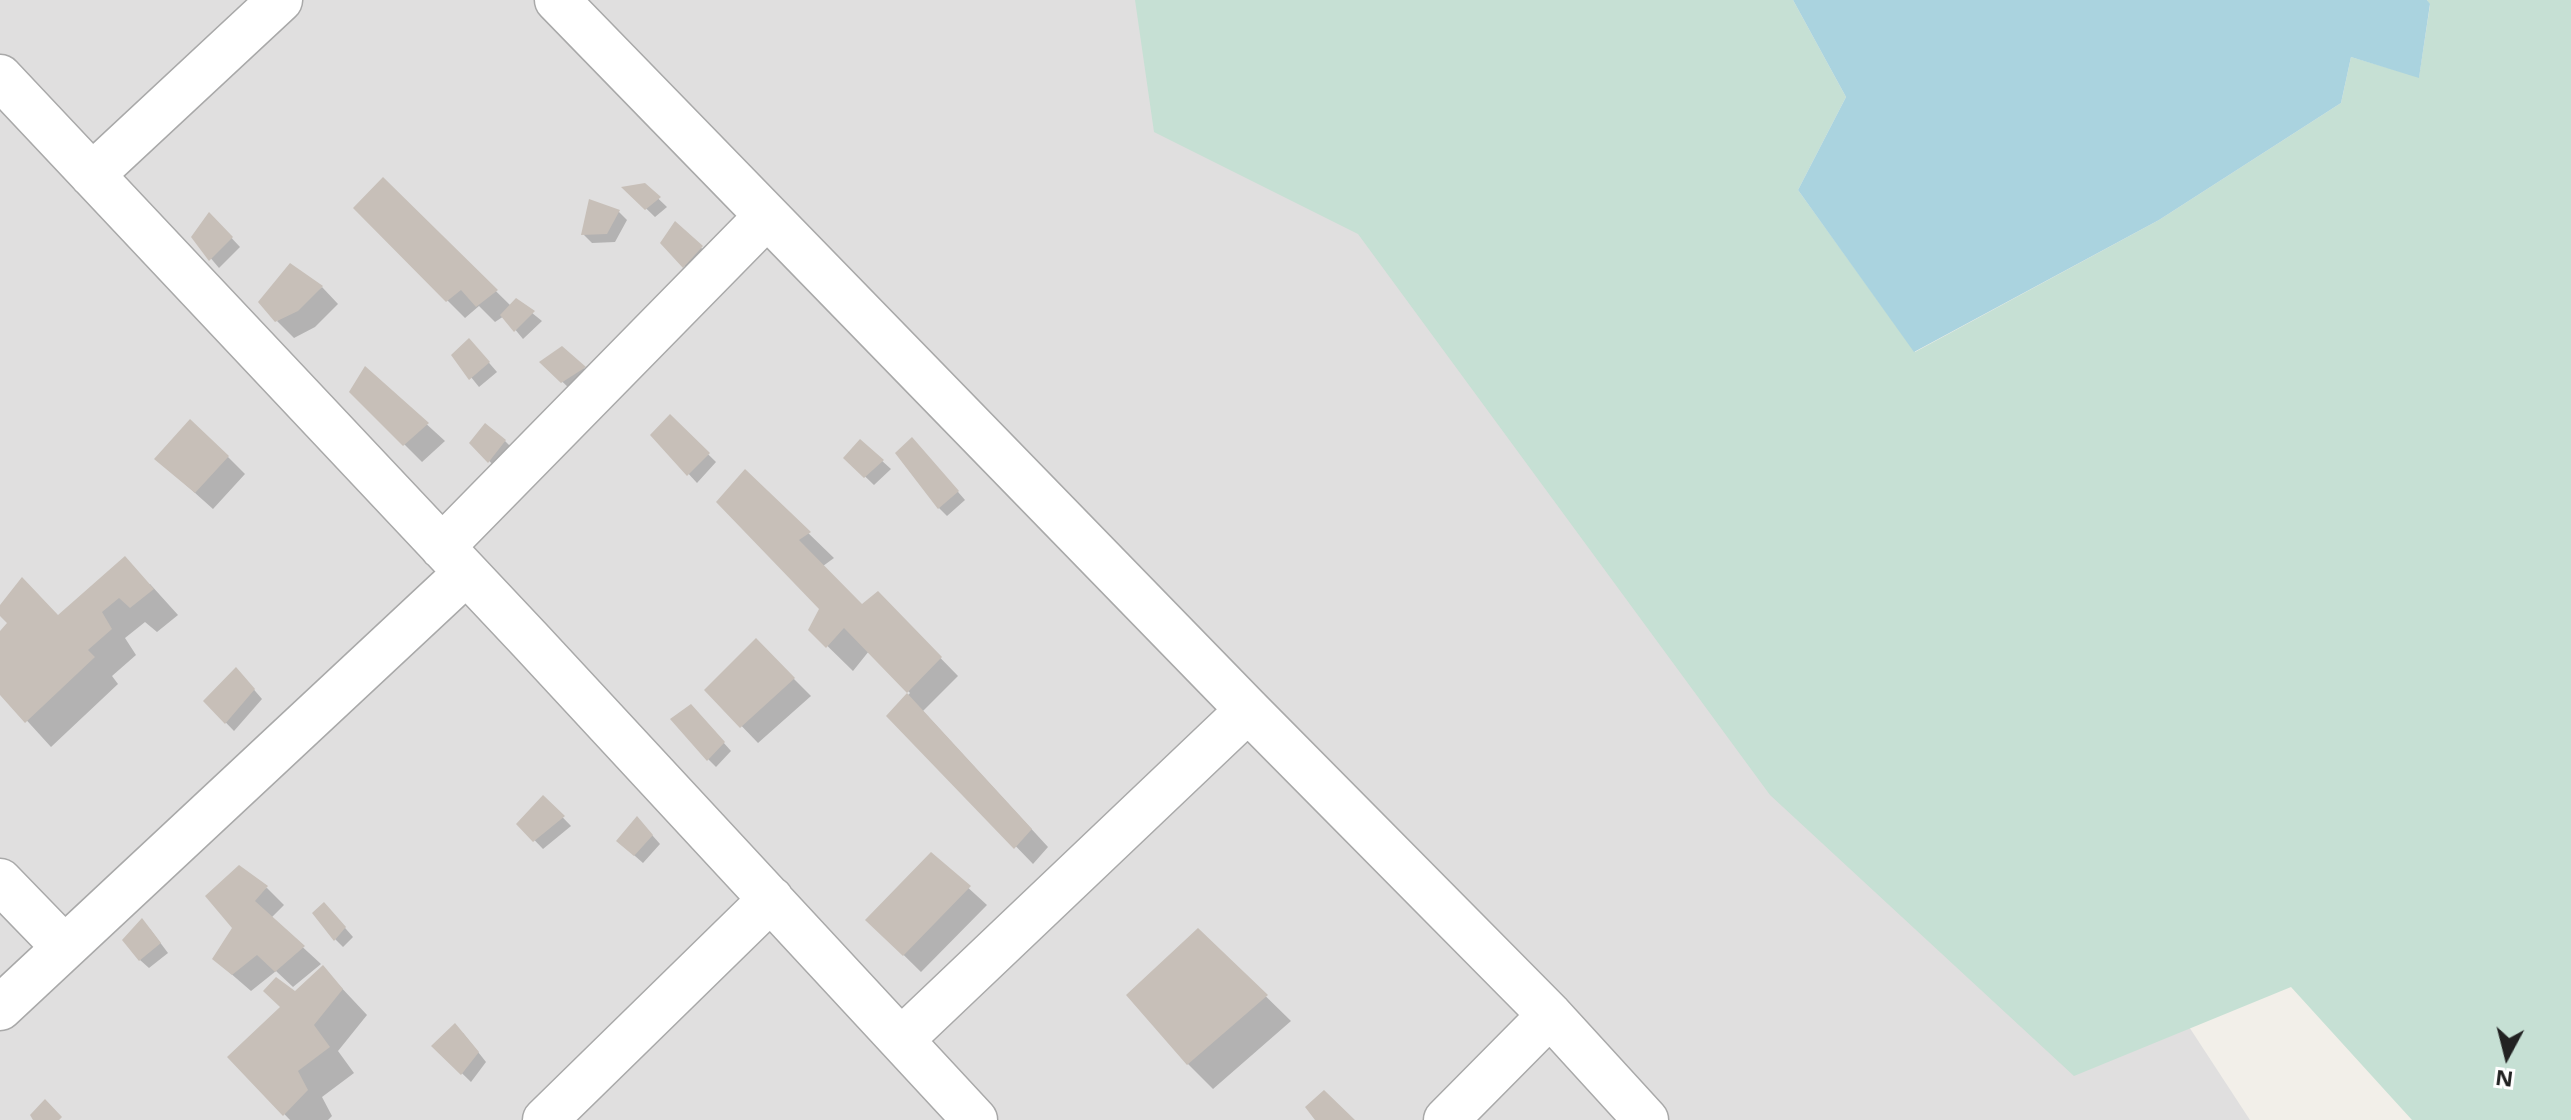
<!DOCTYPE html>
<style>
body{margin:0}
#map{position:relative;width:2571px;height:1120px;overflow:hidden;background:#f2efe9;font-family:"Open Sans",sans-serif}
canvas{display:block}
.north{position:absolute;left:2467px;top:1016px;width:80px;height:80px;-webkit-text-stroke:6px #fff;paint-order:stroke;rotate:187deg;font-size:22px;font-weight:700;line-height:32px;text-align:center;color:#222}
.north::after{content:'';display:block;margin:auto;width:28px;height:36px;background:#222;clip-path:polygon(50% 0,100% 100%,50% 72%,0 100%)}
</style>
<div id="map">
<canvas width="2571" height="1120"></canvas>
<div class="north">N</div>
</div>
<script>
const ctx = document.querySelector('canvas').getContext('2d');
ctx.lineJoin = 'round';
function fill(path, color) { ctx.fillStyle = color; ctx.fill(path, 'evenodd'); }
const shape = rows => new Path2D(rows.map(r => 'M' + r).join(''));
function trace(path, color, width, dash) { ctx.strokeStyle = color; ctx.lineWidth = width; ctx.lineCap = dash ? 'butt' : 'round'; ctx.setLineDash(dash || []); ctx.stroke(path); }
const residential = shape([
 [0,0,1517,0,2250,1120,0,1120]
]);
const wetland = shape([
 [1135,0,1793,0,1846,97,1798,190,1915,352,2159,220,2341,103,2351,57,2419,77,2430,5,2427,0,2571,0,2571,1120,2412,1120,2291,987,2074,1076,1770,795,1358,234,1154,132]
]);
const water = shape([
 [1793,0,2427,0,2430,4,2419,78,2351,57,2341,103,2159,220,1914,352,1798,190,1846,97]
]);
const shadow = shape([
 [383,180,511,306,516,300,542,321,523,339,504,316,495,322,479,306,465,318,355,208],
 [644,185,667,207,655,217,625,188],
 [590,201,619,212,627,220,615,242,592,243,584,235],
 [210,215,240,247,219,268,193,237],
 [675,224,710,256,693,274,663,243],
 [322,287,338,304,315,327,294,338,277,321],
 [562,348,592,376,571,390,542,362],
 [477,349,497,372,479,387,454,356],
 [366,369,445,441,422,462,351,391],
 [670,417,716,462,697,483,653,435],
 [505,441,513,449,497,469,472,443],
 [860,441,891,469,874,485,846,458],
 [920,448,965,500,947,516,939,508],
 [228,457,245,474,213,509,157,459],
 [745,472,834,558,823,566,862,607,878,594,958,676,923,711,1048,847,1033,864,889,715,910,693,869,651,853,671,811,630,822,608],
 [150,584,178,615,157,632,145,622,125,638,136,655,112,676,118,684,51,747,0,691,0,634,9,623,0,613,0,608,59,617],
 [756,641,811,696,758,743,707,690],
 [244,678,262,699,234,731,205,701],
 [699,715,731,751,716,767,708,759],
 [543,797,571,826,543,849,519,824],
 [645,827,660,844,643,863,627,849],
 [931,854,987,905,921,972,868,920],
 [267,888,284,905,271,918,321,964,293,987,276,971,251,991,214,959,234,928,208,896],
 [332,913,353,937,343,947,335,939],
 [150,929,168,953,149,968,140,960],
 [1198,930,1291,1021,1213,1089,1188,1064],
 [323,968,367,1015,338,1051,354,1073,322,1097,332,1116,328,1120,290,1120,230,1057],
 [463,1033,486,1062,471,1082,434,1046]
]);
const building = shape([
 [383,177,498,290,476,307,461,290,446,302,353,208],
 [645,183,661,197,645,210,621,187],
 [589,199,620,210,607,234,581,235],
 [209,212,233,237,209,261,191,237],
 [675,221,703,246,683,268,660,243],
 [290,263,323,286,298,311,275,322,258,302],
 [516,298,535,311,514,332,500,315],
 [469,338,490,362,469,380,451,355],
 [562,346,586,367,561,383,539,362],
 [365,366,429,423,403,446,349,392],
 [670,414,710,453,687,476,650,435],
 [190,419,229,456,195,493,154,459],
 [485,423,506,440,488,463,469,443],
 [912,437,959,491,938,509,895,453],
 [860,439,884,460,864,478,843,458],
 [745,469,811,532,799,540,862,604,878,591,942,657,907,693,844,628,826,648,808,630,819,609,716,502],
 [125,556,154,589,130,608,119,598,102,612,112,629,88,650,95,657,25,723,0,695,0,631,7,623,0,616,0,605,22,577,58,615],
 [756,638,795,678,740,728,704,690],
 [236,667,255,689,225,724,203,701],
 [907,693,1032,829,1014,849,886,716],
 [691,704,725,742,707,761,670,719],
 [543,795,565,816,533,842,516,824],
 [637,816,653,835,634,856,616,841],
 [931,852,971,886,903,956,865,920],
 [239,865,268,886,255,901,305,946,275,972,257,955,232,975,212,959,232,928,205,896],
 [324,902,346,927,334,941,312,913],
 [142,918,161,943,139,961,122,940],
 [1198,928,1268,995,1187,1065,1126,995],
 [323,965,343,989,314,1025,330,1047,298,1071,308,1090,283,1116,227,1057,280,1007,263,991,276,977,295,991],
 [455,1023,479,1052,461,1075,431,1046],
 [1324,1090,1355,1120,1315,1120,1305,1107],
 [45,1099,62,1117,59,1120,33,1120,30,1115]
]);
const minor = shape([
 [557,0,1248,710,1550,1015,1646,1120],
 [0,77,530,640,975,1120],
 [92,175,280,0],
 [442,547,767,216],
 [0,881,64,947],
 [0,1008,466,573],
 [901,1040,1248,710],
 [545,1120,771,899],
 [1446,1120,1550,1015]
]);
fill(residential, '#e0dfdf');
fill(wetland, '#c6e0d4');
fill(water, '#aad3df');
fill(shadow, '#0003');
fill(building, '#c7bfb8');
trace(minor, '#a9a9a9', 47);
trace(minor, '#fff', 44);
</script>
